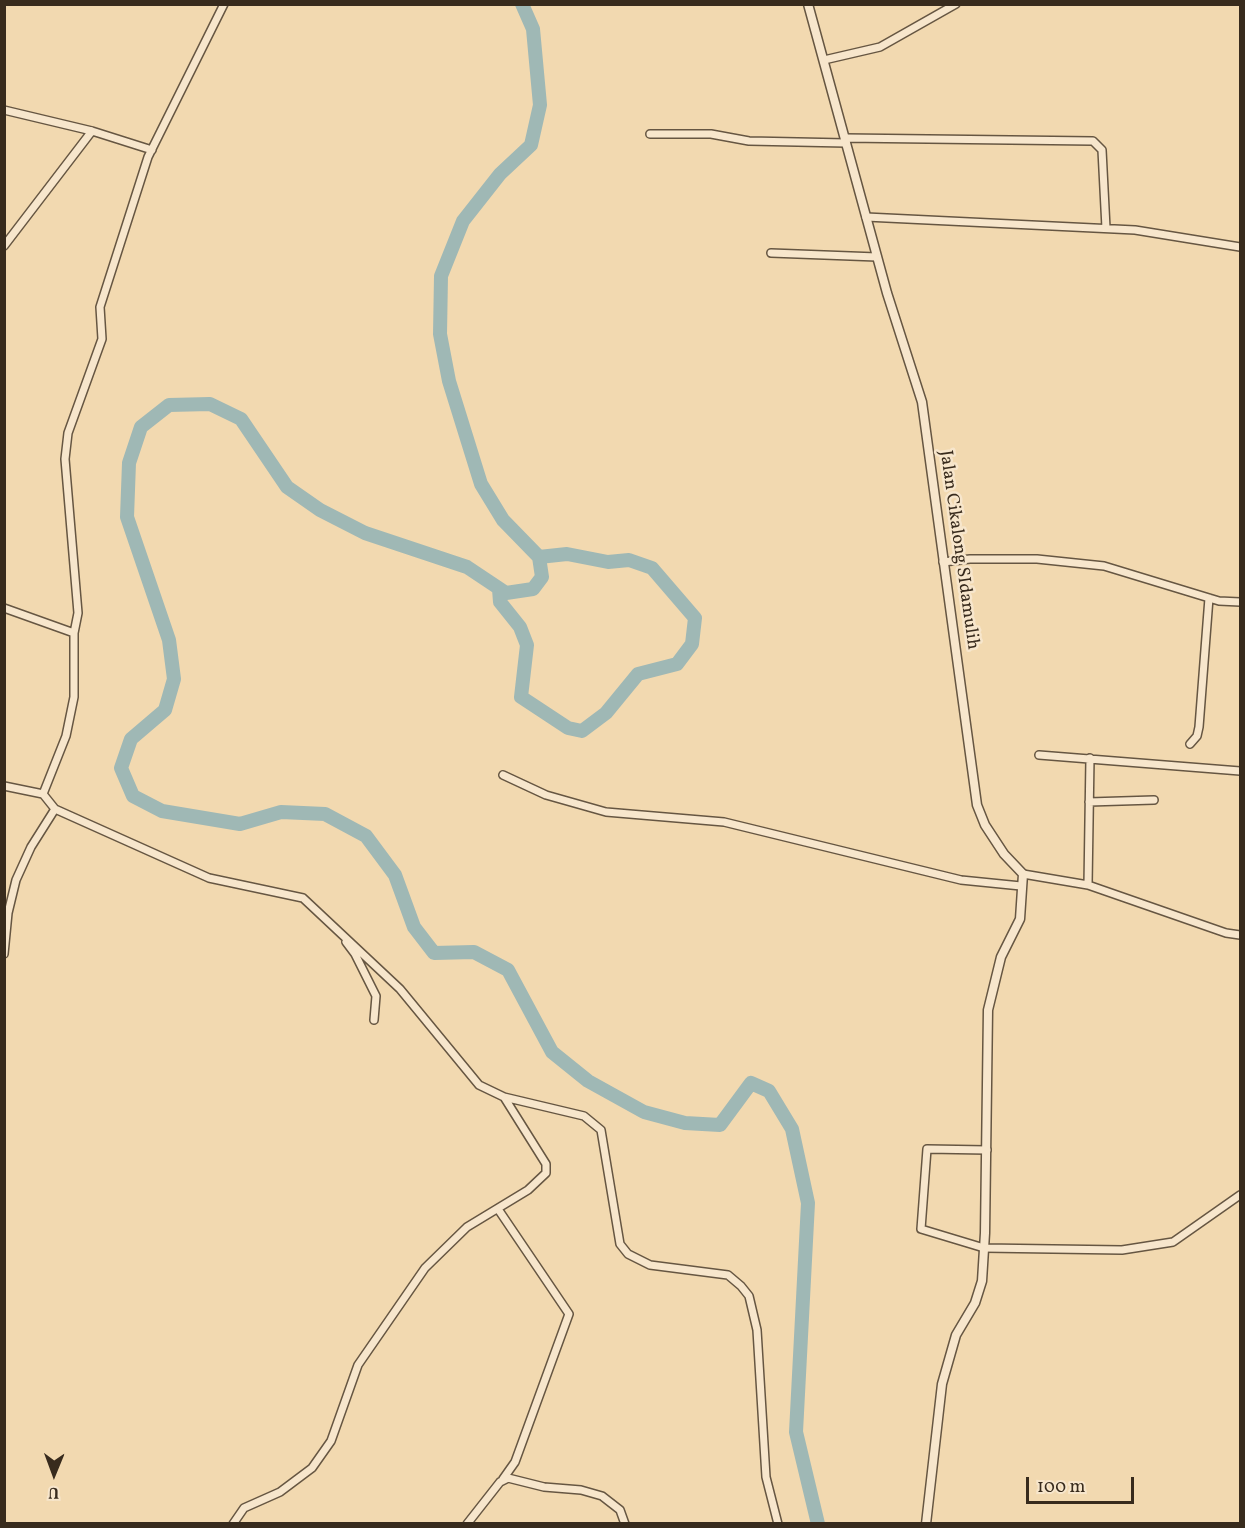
<!DOCTYPE html>
<style>
body{margin:0}
#map{position:relative;width:1245px;height:1528px;overflow:hidden;background:#f2d9b0;font-family:Vollkorn,serif}
canvas{display:block}
.frame{position:absolute;inset:0;border:6px solid #382b1d;pointer-events:none}
.north{position:absolute;left:24px;top:1444px;width:60px;height:60px;-webkit-text-stroke:4px #f7e6cc;paint-order:stroke;rotate:181deg;font-size:16px;font-weight:700;line-height:24px;text-align:center;color:#382b1d}
.north::after{content:'';display:block;margin:auto;width:21px;height:27px;background:#382b1d;clip-path:polygon(50% 0,100% 100%,50% 72%,0 100%)}
.scale{position:absolute;left:1026px;top:1477px;width:108px;height:27px;box-sizing:border-box;border:3px solid #382b1d;border-top:0;padding-left:8px;font-size:18px;line-height:21px;white-space:nowrap;color:#382b1d;-webkit-text-stroke:4px #f7e6cc;paint-order:stroke}
</style>
<div id="map">
<canvas width="1245" height="1528"></canvas>
<div class="frame"></div>
<div class="north">U</div>
<div class="scale">100 m</div>
</div>
<script>
const ctx = document.querySelector('canvas').getContext('2d');
ctx.lineJoin = 'round';
const shape = rows => new Path2D(rows.map(r => 'M' + r).join(''));
function trace(path, color, width, dash) { ctx.strokeStyle = color; ctx.lineWidth = width; ctx.lineCap = dash ? 'butt' : 'round'; ctx.setLineDash(dash || []); ctx.stroke(path); }
function write(font, color, halo, rows, align = 'center') {
  ctx.font = font + ' Vollkorn,serif'; ctx.lineWidth = 5; ctx.setLineDash([]); ctx.textBaseline = 'middle'; ctx.strokeStyle = halo; ctx.fillStyle = color; for (const [text, x, y, turn = 0] of rows) {
    ctx.save(); ctx.translate(x, y); ctx.rotate((+turn || 0) * Math.PI / 180); ctx.textAlign = isNaN(turn) ? turn : align; if (halo) ctx.strokeText(text, 0, 0); ctx.fillText(text, 0, 0); ctx.restore();
  }
}
const river = shape([
 [522,4,533,29,540,105,531,145,500,174,463,221,441,276,440,334,449,381,481,484,503,520,539,557,542,577,533,589,506,593,467,567,365,533,320,510,287,487,241,419,210,404,169,405,141,427,129,463,127,517,169,640,174,679,165,710,131,739,121,768,133,796,162,811,240,824,281,812,325,814,366,836,395,875,414,927,434,953,474,952,508,970,552,1052,588,1081,644,1112,685,1123,720,1125,751,1083,769,1091,792,1129,808,1203,796,1432,818,1524],
 [499,589,500,602,520,627,527,645,521,697,568,728,582,731,606,713,638,674,677,664,692,644,695,618,652,568,629,560,608,562,567,554,539,557]
]);
const minor = shape([
 [224,4,148,157,100,307,102,339,68,433,65,459,78,613,74,633,74,697,66,736,43,794,55,809,209,878,303,898,400,989,479,1085,504,1097,584,1116,601,1130,620,1244,628,1254,650,1265,728,1275,741,1286,749,1296,757,1330,766,1477,778,1524],
 [824,60,880,47,956,4],
 [4,110,92,131,152,150],
 [650,134,711,134,749,141,846,143],
 [845,138,1093,141,1102,150,1106,228],
 [866,217,1135,230,1240,247],
 [4,246,92,131],
 [771,253,877,257],
 [943,562,970,559,1037,559,1104,566,1219,601,1240,602],
 [4,608,74,633],
 [1190,744,1197,736,1199,727,1209,598],
 [1039,755,1240,771],
 [503,775,546,795,606,812,724,822,961,880,1021,886],
 [4,786,43,794],
 [1089,802,1154,800],
 [1023,874,1088,885,1226,933,1240,935],
 [1088,885,1090,758],
 [346,942,355,954,376,996,374,1020],
 [4,954,8,913,16,880,31,847,55,809],
 [987,1150,927,1149,921,1229,984,1248,1122,1250,1173,1242,1240,1195],
 [498,1209,569,1314,515,1462,503,1479],
 [233,1524,244,1508,280,1492,312,1468,331,1441,358,1365,425,1268,467,1227,528,1190,546,1173,546,1164,504,1097],
 [467,1524,500,1482,508,1478,544,1487,581,1490,602,1496,620,1510,625,1524]
]);
const tertiary = shape([
 [808,4,887,293,922,402,977,805,985,825,1004,854,1023,874,1020,919,1001,957,988,1010,985,1233,982,1281,975,1303,956,1335,942,1384,926,1524]
]);
const streetNames = [
 ["Jalan Cikalong SIdamulih",958,550,82]
];
trace(river, '#9fb8b5', 14);
trace(minor, '#665642', 10);
trace(tertiary, '#665642', 11);
trace(minor, '#f7e6cc', 7);
trace(tertiary, '#f7e6cc', 8);
write('18px', '#382b1d', '#f7e6cc', streetNames);
</script>
